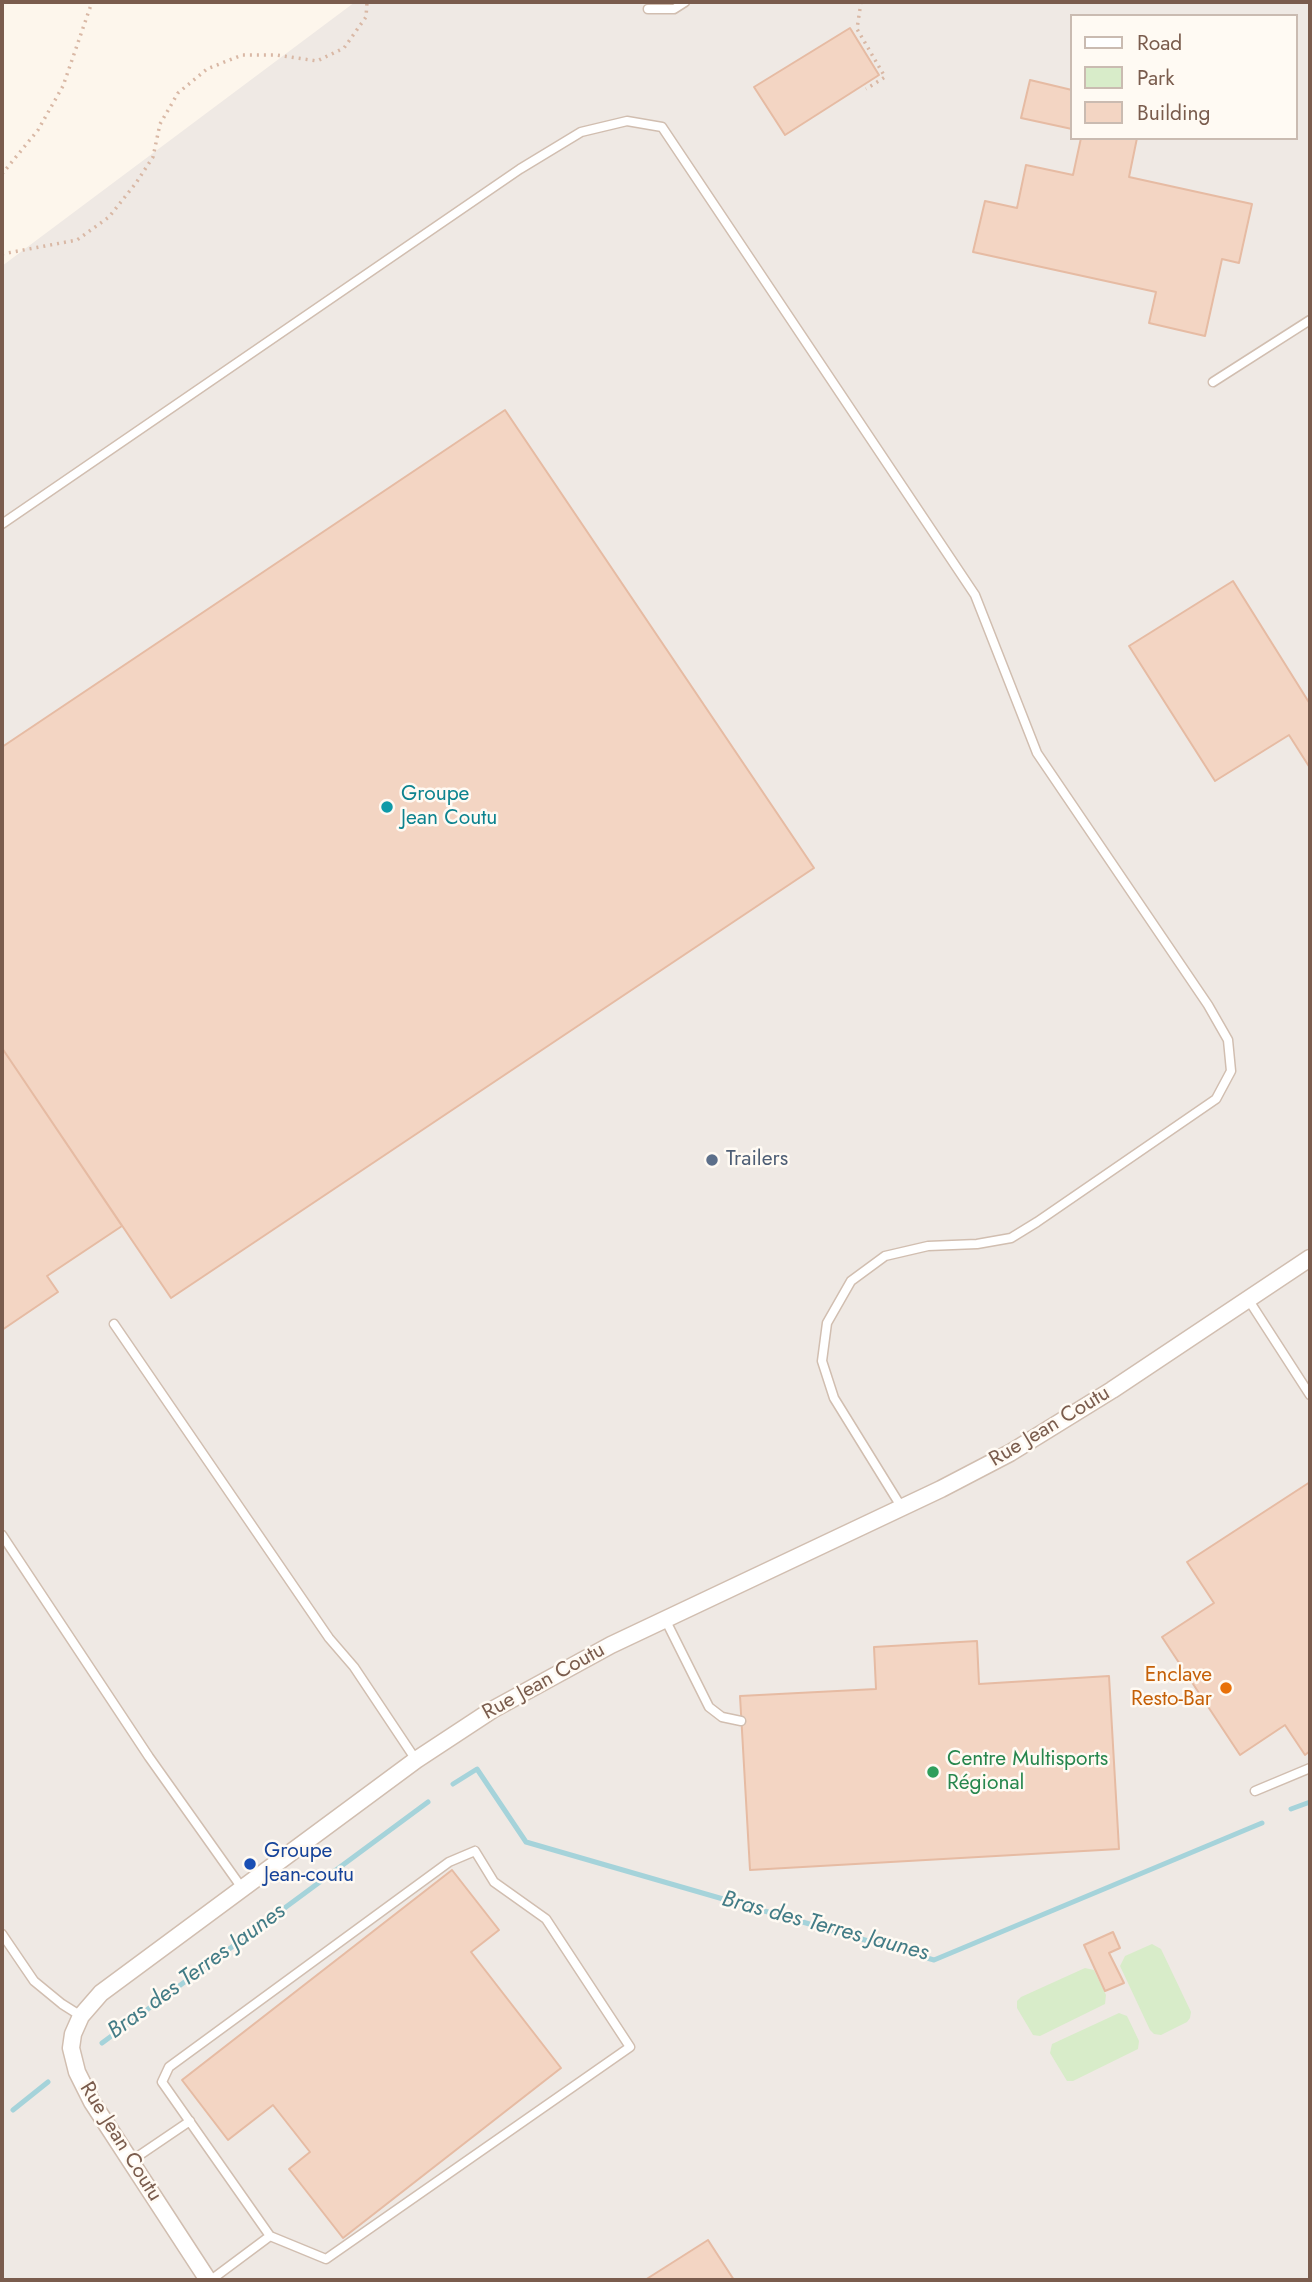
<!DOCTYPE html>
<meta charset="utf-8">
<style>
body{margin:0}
#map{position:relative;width:1312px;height:2282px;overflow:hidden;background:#fdf6ec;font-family:Jost,sans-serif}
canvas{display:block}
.frame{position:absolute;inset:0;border:4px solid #7a5c4d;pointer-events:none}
.legend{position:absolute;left:1070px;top:14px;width:228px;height:126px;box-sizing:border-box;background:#fffaf3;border:2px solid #cabbb1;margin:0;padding:9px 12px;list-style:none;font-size:21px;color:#7a5c4d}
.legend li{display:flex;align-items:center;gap:14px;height:35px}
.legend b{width:35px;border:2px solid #cabbb1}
</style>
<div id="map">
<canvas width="1312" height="2282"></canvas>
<div class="frame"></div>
<ul class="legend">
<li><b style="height:9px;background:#fff"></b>Road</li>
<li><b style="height:19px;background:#d8ecc9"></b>Park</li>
<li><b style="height:19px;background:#f3d5c3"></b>Building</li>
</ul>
</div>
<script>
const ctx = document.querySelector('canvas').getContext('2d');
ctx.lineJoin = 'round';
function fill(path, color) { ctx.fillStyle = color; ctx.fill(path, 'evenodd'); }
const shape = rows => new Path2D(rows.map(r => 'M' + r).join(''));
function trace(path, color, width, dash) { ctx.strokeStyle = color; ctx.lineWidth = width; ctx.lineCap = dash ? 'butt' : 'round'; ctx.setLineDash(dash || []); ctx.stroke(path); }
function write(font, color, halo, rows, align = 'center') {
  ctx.font = font + ' Jost,sans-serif'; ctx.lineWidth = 5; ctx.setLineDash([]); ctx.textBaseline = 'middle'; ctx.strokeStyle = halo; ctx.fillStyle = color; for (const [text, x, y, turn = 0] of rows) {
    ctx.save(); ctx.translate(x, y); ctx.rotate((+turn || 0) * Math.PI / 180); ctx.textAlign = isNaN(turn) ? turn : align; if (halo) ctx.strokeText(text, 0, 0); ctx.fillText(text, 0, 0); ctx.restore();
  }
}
const industrial = shape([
 [355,2,1310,2,1310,2280,2,2280,2,266],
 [1072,16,1296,16,1296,138,1072,138]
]);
const green = shape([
 [1152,1944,1161,1949,1191,2012,1190,2018,1187,2022,1161,2035,1154,2034,1150,2030,1120,1966,1125,1956],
 [1085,1968,1094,1970,1106,1995,1105,2004,1040,2036,1033,2035,1017,2008,1017,2001,1021,1997],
 [1119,2013,1127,2016,1139,2041,1138,2049,1073,2081,1067,2081,1050,2053,1052,2044]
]);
const stream = shape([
 [453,1784,477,1769,526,1842,934,1960,1262,1823],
 [1291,1809,1310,1802],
 [102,2043,428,1802],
 [13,2110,48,2082]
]);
const building = shape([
 [850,28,879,75,785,135,754,87,850,28],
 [1030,80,1072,90,1072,129,1021,118,1030,80],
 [1081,138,1137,138,1129,177,1252,204,1239,263,1222,259,1205,336,1149,323,1156,292,973,252,985,201,1017,208,1026,165,1073,175,1081,138],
 [505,410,814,868,171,1298,2,1048,2,747,505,410],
 [1233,581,1310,704,1310,768,1289,735,1215,781,1129,646,1233,581],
 [2,1048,122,1226,47,1276,58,1292,2,1330,2,1048],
 [1310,1482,1310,1751,1305,1755,1285,1725,1240,1755,1162,1637,1214,1603,1187,1562,1310,1482],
 [977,1641,979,1684,1109,1676,1119,1849,750,1870,740,1696,876,1689,874,1647,977,1641],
 [452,1870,499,1930,471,1952,561,2068,343,2238,289,2169,310,2152,273,2105,228,2140,182,2080,452,1870],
 [1113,1932,1120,1948,1109,1953,1124,1983,1105,1991,1084,1945,1113,1932],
 [708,2240,734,2280,645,2280,708,2240]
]);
const path = shape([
 [861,2,857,29,885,77,866,89],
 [2,174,38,130,63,86,92,2],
 [2,254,77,240,109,217,136,183,153,157,160,124,178,93,207,69,242,55,276,55,317,61,344,48,366,17,367,2]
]);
const lane = shape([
 [648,9,674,9,685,2],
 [1213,382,1310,320],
 [2,524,520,169,581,132,627,121,662,127,975,595,1037,753,1208,1005,1228,1040,1231,1071,1216,1099,1037,1222,1011,1238,977,1244,928,1246,885,1256,851,1281,827,1323,822,1361,834,1398,902,1508],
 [1248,1299,1310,1395],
 [114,1324,329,1638,354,1667,416,1760],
 [2,1535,149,1757,242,1888],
 [665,1619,709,1707,722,1717,741,1721],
 [1255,1791,1310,1768],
 [475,1851,494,1882,546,1919,630,2047,326,2259,270,2236,162,2082,169,2067,449,1862,475,1851],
 [2,1934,34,1981,62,2004,81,2016],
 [131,2161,190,2121],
 [211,2280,270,2236]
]);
const street = shape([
 [208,2280,92,2102,77,2072,71,2048,73,2034,81,2016,101,1993,416,1760,492,1710,611,1645,941,1489,1010,1453,1112,1390,1310,1258]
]);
const markers = [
 [387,807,7,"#0f9aa8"],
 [712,1160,7,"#5c6f8a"],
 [1226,1688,7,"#e8710a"],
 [933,1772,7,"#2e9e5b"],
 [250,1864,7,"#1a4fb4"]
];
const cultureNames = [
 ["Groupe",401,795],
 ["Jean Coutu",401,819]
];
const serviceNames = [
 ["Trailers",726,1160]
];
const streetNames = [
 ["Rue Jean Coutu",1050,1427,-31],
 ["Rue Jean Coutu",544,1682,-29],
 ["Rue Jean Coutu",120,2142,58]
];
const foodNames = [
 ["Enclave",1212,1676],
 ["Resto-Bar",1212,1700]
];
const leisureNames = [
 ["Centre Multisports",947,1760],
 ["Régional",947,1784]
];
const transitNames = [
 ["Groupe",264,1852],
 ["Jean-coutu",264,1876]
];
const waterNames = [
 ["Bras des Terres Jaunes",825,1927,15],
 ["Bras des Terres Jaunes",197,1972,-36]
];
fill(industrial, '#efe9e4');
fill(green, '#d8ecc9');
trace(stream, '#a5d3da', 5);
fill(building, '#f3d5c3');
trace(building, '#e6bba3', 2);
trace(lane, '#d1beb0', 11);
trace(street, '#d1beb0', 19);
trace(path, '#d9b8a5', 3.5, [2, 5]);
trace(lane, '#fff', 8);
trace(street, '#fff', 16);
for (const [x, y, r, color] of markers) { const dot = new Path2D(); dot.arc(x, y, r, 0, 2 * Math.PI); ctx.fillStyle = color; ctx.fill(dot); trace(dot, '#fffaf3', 2.5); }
write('21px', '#0d838f', '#fffaf3', cultureNames, 'left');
write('21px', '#4e5e75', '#fffaf3', serviceNames, 'left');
write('21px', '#7a5c4d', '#fffaf3', streetNames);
write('21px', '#c56008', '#fffaf3', foodNames, 'right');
write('21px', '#27864d', '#fffaf3', leisureNames, 'left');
write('21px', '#164399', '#fffaf3', transitNames, 'left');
write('italic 23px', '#437c86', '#fffaf3', waterNames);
</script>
